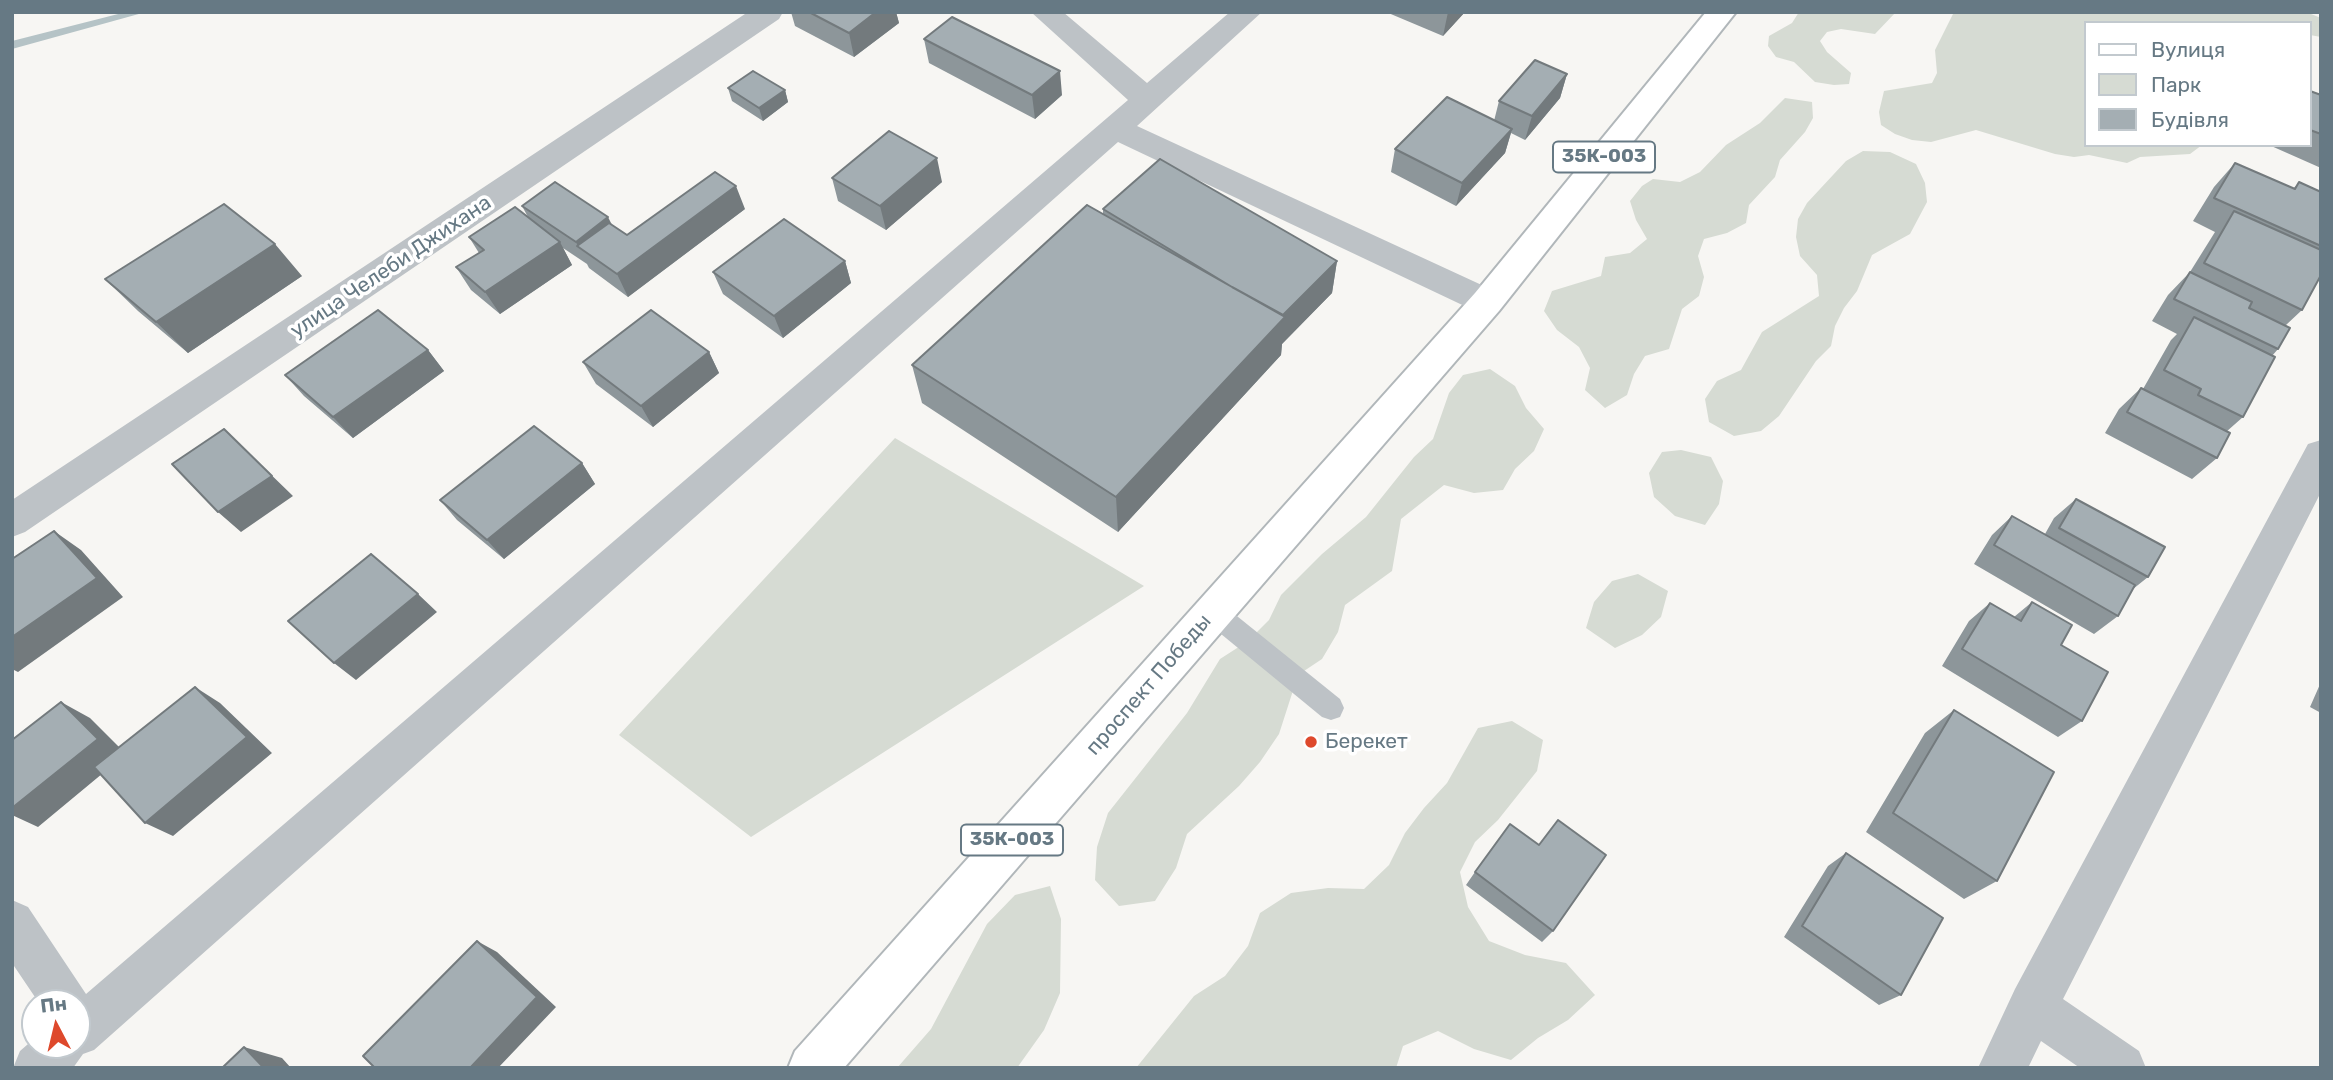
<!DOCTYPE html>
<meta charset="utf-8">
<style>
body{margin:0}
#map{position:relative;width:2333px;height:1080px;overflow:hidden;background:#f7f6f3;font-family:Rubik,sans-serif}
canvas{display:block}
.frame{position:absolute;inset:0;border:14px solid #667984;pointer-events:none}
.legend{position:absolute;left:2084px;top:21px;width:228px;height:126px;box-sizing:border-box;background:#fff;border:2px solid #c2c9ce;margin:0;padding:9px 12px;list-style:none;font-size:21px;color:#667984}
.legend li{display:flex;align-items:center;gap:14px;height:35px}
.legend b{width:35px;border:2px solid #c2c9ce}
.north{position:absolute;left:21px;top:989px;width:70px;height:70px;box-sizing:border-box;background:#fff;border:2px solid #c2c9ce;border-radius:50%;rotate:353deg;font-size:19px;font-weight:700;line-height:28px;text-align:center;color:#667984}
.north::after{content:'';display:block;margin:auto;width:24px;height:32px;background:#de492c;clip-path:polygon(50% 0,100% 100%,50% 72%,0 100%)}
</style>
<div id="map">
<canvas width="2333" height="1080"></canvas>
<div class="frame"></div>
<ul class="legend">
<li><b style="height:9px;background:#fff"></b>Вулиця</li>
<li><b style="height:19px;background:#d6dbd3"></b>Парк</li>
<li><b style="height:19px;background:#a4aeb3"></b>Будівля</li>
</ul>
<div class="north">Пн</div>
</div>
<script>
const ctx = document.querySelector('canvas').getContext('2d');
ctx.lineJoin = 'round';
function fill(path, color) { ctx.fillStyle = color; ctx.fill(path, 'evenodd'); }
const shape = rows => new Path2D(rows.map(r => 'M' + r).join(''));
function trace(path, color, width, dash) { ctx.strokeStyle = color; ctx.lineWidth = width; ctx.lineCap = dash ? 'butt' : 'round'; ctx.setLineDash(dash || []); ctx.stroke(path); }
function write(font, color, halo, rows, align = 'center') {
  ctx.font = font + ' Rubik,sans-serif'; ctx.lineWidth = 7; ctx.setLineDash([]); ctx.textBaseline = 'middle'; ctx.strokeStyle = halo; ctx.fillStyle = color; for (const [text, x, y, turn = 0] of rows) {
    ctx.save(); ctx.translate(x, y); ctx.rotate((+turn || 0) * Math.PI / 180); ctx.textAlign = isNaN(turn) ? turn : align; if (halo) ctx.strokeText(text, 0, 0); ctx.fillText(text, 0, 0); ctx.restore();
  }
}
const green = shape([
 [1799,12,1896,12,1875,34,1841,29,1827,32,1820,41,1827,52,1851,73,1849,84,1834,85,1815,82,1794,62,1776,57,1768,46,1769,36,1792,23],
 [1954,12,2306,12,2321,18,2321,37,2310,35,2310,23,2086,23,2086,145,2202,145,2190,154,2140,157,2127,163,2089,155,2074,157,2055,154,1976,130,1931,142,1912,140,1895,134,1881,125,1879,112,1884,91,1932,83,1937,73,1935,50],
 [1785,98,1812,102,1813,118,1805,132,1780,160,1775,177,1749,205,1746,223,1727,233,1704,239,1698,256,1704,277,1699,296,1682,309,1669,349,1645,356,1634,374,1627,395,1605,408,1585,390,1590,368,1579,347,1557,330,1544,311,1552,291,1601,276,1605,257,1630,253,1647,239,1636,220,1630,201,1642,186,1653,179,1680,182,1700,172,1726,145,1760,123],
 [1863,151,1890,152,1916,164,1925,183,1927,202,1910,234,1872,255,1857,291,1844,308,1835,326,1831,346,1816,361,1779,416,1761,431,1734,436,1709,422,1705,399,1717,381,1741,370,1762,332,1819,296,1817,275,1800,256,1796,237,1798,219,1807,203,1846,161],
 [1490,369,1515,386,1526,408,1544,429,1534,451,1515,469,1503,490,1474,493,1444,485,1401,519,1392,571,1345,605,1338,632,1322,659,1298,675,1279,734,1260,762,1239,786,1187,834,1176,868,1155,901,1119,906,1095,880,1097,847,1108,813,1187,713,1220,659,1248,641,1269,620,1281,595,1322,554,1366,517,1414,457,1433,439,1449,393,1463,375],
 [895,438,1144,586,751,837,619,735],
 [1681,450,1711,457,1723,481,1719,504,1705,525,1675,516,1654,497,1649,473,1662,452],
 [1638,574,1668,591,1661,617,1642,635,1615,648,1586,628,1594,602,1612,581],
 [1512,721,1543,740,1537,771,1498,820,1475,842,1460,872,1468,907,1489,941,1525,955,1566,963,1595,995,1568,1020,1538,1038,1511,1060,1474,1049,1438,1031,1403,1046,1396,1068,1136,1068,1194,996,1225,976,1248,946,1260,913,1291,893,1328,888,1364,889,1389,865,1405,833,1424,808,1447,783,1478,728],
 [1050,886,1061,919,1060,993,1044,1030,1017,1068,897,1068,931,1029,987,924,1015,895]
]);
const stream = shape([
 [126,12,146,12,12,49,12,41,126,12]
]);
const service = shape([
 [1213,601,1222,604,1340,699,1344,708,1340,717,1331,720,1322,717,1204,620,1200,612,1204,604,1213,601]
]);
const minor = shape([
 [748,12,783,12,779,19,25,532,12,537,12,500,748,12],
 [1031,12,1063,12,1147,83,1230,12,1262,12,1137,126,1499,293,1504,302,1499,311,1487,315,1475,311,1118,142,94,1050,83,1054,73,1068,13,1068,20,1051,35,1038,35,1045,77,1045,77,1003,39,1003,12,963,12,900,28,907,86,994,1128,100,1031,12],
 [2321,440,2321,492,2063,999,2139,1051,2146,1068,2080,1068,2041,1041,2028,1068,1978,1068,2015,989,2308,444,2321,440]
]);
const primary = shape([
 [1706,12,1736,12,1499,311,844,1068,788,1068,795,1051,1475,293,1706,12]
]);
const wall = shape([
 [791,12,896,12,899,23,854,57,795,26],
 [1386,12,1465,12,1443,36],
 [924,39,1062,95,1035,119,929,63],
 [1567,74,1560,98,1525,140,1511,133,1505,153,1456,206,1391,172,1395,149,1494,121,1499,101],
 [728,88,785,90,788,102,763,121,732,101],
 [2310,91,2321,95,2321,168,2269,145,2310,145],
 [2235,163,2293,189,2299,182,2321,192,2321,275,2302,310,2286,325,2278,349,2272,356,2243,417,2226,432,2217,458,2192,479,2105,433,2119,409,2141,388,2143,389,2171,340,2177,334,2152,321,2168,295,2190,272,2215,232,2193,221,2214,187],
 [832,178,942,182,886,230,838,201],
 [522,206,612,225,627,235,745,209,628,297,589,268,587,264,563,248,572,265,500,314,471,290,456,267,479,253,469,237,528,217],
 [1103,209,1337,261,1332,293,1282,344,1281,355,1118,532,922,403,912,365,1103,214],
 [845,261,851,283,783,338,723,294,713,272],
 [302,276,188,353,138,311,105,279],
 [428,350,444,371,353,438,304,396,285,375],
 [709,352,719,373,653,427,596,384,583,362],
 [582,463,595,484,504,559,457,520,440,500],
 [2076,499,2148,577,2133,589,2118,616,2094,634,1974,564,1992,535,2012,516,2045,534,2054,518],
 [2032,602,2061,645,2082,721,2058,737,1942,666,1969,621,1990,603,2014,617],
 [2321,682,2321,713,2310,707],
 [1954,710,1997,881,1964,899,1866,832,1925,733],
 [1539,845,1553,931,1542,942,1466,885,1475,872],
 [1846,853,1901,995,1879,1005,1784,937,1828,866]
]);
const shadedWall = shape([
 [876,12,896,12,899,23,854,57,849,33],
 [1448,12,1465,12,1443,36],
 [1060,71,1062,95,1035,119,1032,95],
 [1567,74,1560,98,1525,140,1532,116],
 [785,90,788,102,763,121,759,108],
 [1512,129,1505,153,1456,206,1462,183],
 [937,158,942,182,886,230,880,206],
 [736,186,745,209,628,297,617,274],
 [608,217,620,241,578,247,576,242],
 [560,242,572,265,500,314,485,292],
 [275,244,302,276,188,353,156,322],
 [845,261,851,283,783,338,774,316],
 [1337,261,1332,293,1282,344,1281,355,1118,532,1116,497,1282,317],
 [428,350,444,371,353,438,333,417],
 [709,352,719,373,653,427,641,406],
 [224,429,293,496,241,532,218,512],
 [582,463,595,484,504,559,487,540],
 [54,531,81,550,123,597,18,672,12,669,12,637],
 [418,594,437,612,356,680,334,663],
 [195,687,220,703,272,753,173,836,145,823],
 [61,702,90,718,126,754,38,827,12,815,12,808],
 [477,941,497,952,556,1007,498,1068,470,1068],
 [244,1047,282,1058,291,1068,264,1068]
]);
const building = shape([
 [809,12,876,12,849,33,809,12],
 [952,17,1060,71,1032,95,924,39,952,17],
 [1535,60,1567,74,1532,116,1499,101,1535,60],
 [753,71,785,90,759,108,728,88,753,71],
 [2310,91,2321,95,2321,134,2310,130,2310,91],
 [1447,97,1512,129,1462,183,1395,149,1447,97],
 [889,131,937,158,880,206,832,178,889,131],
 [1160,159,1337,261,1283,315,1232,287,1103,209,1160,159],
 [2235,163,2295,189,2299,182,2321,192,2321,246,2214,198,2235,163],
 [715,172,736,186,617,274,577,246,609,223,627,235,715,172],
 [555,182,608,217,576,242,522,206,555,182],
 [224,204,275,244,156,322,105,279,224,204],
 [1087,205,1285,317,1116,497,912,365,1087,205],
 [515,207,560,242,485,292,456,267,484,250,469,237,515,207],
 [2234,211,2321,250,2321,275,2302,310,2204,263,2234,211],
 [784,219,845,261,774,316,713,272,784,219],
 [2190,272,2252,302,2249,308,2290,328,2278,349,2174,299,2190,272],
 [378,310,428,350,333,417,285,375,378,310],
 [651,310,709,352,641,406,583,362,651,310],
 [2194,317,2275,357,2243,417,2198,395,2201,389,2164,370,2194,317],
 [2141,388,2230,433,2217,458,2127,412,2141,388],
 [534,426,582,463,487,540,440,500,534,426],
 [224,429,272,476,218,512,172,464,224,429],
 [2076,499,2165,547,2148,577,2059,528,2076,499],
 [2012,516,2135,585,2118,616,1994,545,2012,516],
 [54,531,97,578,12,637,12,559,54,531],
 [371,554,418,594,334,663,288,621,371,554],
 [2032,602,2072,625,2061,645,2108,672,2082,721,1962,649,1990,603,2021,621,2032,602],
 [195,687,247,737,145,823,94,767,195,687],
 [61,702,98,739,12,808,12,740,61,702],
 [1954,710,2054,772,1997,881,1893,813,1954,710],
 [1558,820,1606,855,1553,931,1475,872,1510,824,1539,845,1558,820],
 [1846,853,1943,918,1901,995,1802,926,1846,853],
 [477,941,537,997,470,1068,375,1068,363,1056,477,941],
 [244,1047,264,1068,222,1068,244,1047]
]);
const markers = [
 [1311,742,7,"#de492c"]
];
const shields = [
 [1604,157,102],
 [1012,840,102]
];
const shieldNames = [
 ["35К-003",1604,157],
 ["35К-003",1012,840]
];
const streetNames = [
 ["улица Челеби Джихана",391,267,-34],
 ["проспект Победы",1149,685,-49]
];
const poiNames = [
 ["Берекет",1325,742]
];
fill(green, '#d6dbd3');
fill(stream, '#b5c3c6');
trace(primary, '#b1b7ba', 4);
fill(service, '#bdc2c6');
fill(minor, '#bdc2c6');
fill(primary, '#fff');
fill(wall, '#8d969a');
fill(shadedWall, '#737a7d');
fill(building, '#a4aeb3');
trace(building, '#737a7d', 2);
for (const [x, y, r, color] of markers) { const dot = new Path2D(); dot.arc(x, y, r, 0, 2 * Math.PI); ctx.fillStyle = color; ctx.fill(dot); trace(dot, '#fff', 2.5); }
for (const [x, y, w] of shields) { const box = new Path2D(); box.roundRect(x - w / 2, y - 15.5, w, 31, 5); ctx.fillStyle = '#fff'; ctx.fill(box); trace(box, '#667984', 2); }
write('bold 19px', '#667984', null, shieldNames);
write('21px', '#667984', '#fff', streetNames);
write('21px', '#667984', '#fff', poiNames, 'left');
</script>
